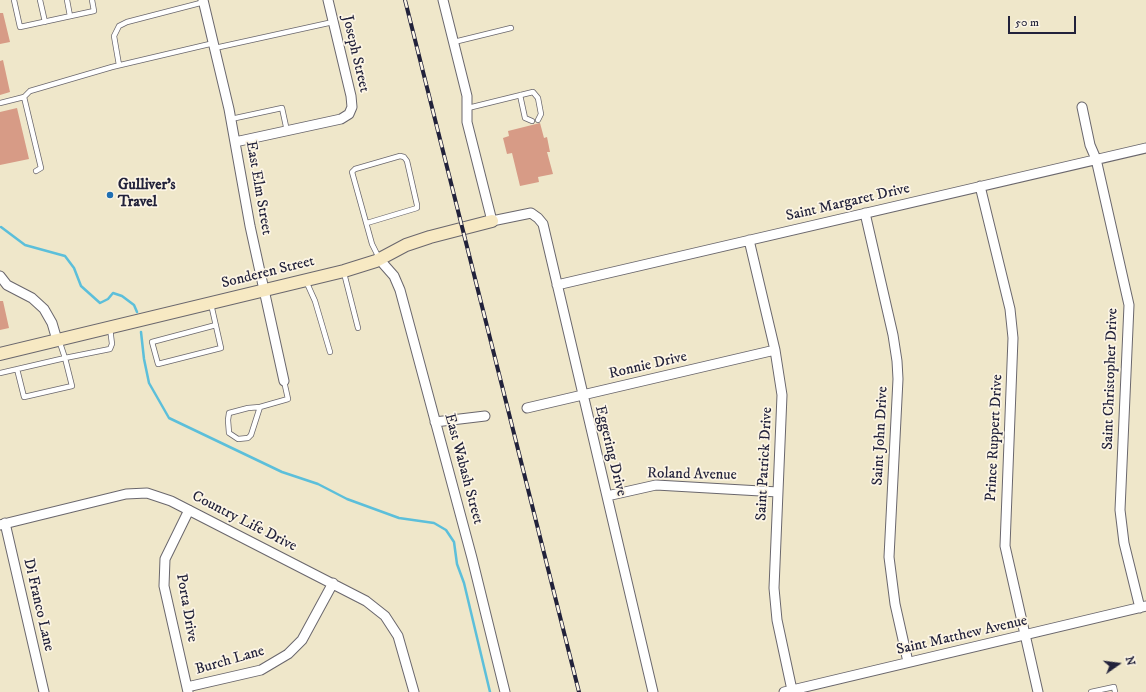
<!DOCTYPE html>
<style>
body{margin:0}
#map{position:relative;width:1146px;height:692px;overflow:hidden;background:#efe7ca;font-family:"IM FELL DW Pica",serif}
canvas{display:block}
.north{position:absolute;left:1098px;top:644px;width:40px;height:40px;-webkit-text-stroke:3px #fcf5e5;paint-order:stroke;rotate:76deg;font-size:11px;font-weight:700;line-height:16px;text-align:center;color:#22223b}
.north::after{content:'';display:block;margin:auto;width:14px;height:18px;background:#22223b;clip-path:polygon(50% 0,100% 100%,50% 72%,0 100%)}
.scale{position:absolute;left:1008px;top:16px;width:68px;height:18px;box-sizing:border-box;border:2px solid #22223b;border-top:0;padding-left:5px;font-size:12px;line-height:14px;white-space:nowrap;color:#22223b;-webkit-text-stroke:3px #fcf5e5;paint-order:stroke}
</style>
<div id="map">
<canvas width="1146" height="692"></canvas>
<div class="north">N</div>
<div class="scale">50 m</div>
</div>
<script>
const ctx = document.querySelector('canvas').getContext('2d');
ctx.lineJoin = 'round';
const shape = rows => new Path2D(rows.map(r => 'M' + r).join(''));
function trace(path, color, width, dash) { ctx.strokeStyle = color; ctx.lineWidth = width; ctx.lineCap = dash ? 'butt' : 'round'; ctx.setLineDash(dash || []); ctx.stroke(path); }
function fill(path, color) { ctx.fillStyle = color; ctx.fill(path, 'evenodd'); }
function write(font, color, halo, rows, align = 'center') {
  ctx.font = font + ' "IM FELL DW Pica",serif'; ctx.lineWidth = 3.5; ctx.setLineDash([]); ctx.textBaseline = 'middle'; ctx.strokeStyle = halo; ctx.fillStyle = color; for (const [text, x, y, turn = 0] of rows) {
    ctx.save(); ctx.translate(x, y); ctx.rotate((+turn || 0) * Math.PI / 180); ctx.textAlign = isNaN(turn) ? turn : align; if (halo) ctx.strokeText(text, 0, 0); ctx.fillText(text, 0, 0); ctx.restore();
  }
}
const stream = shape([
 [1,227,25,245,65,256,74,268,81,286,100,303,108,299,113,293,122,296,134,305,137,312],
 [141,332,144,359,149,383,169,418,282,472,318,484,347,499,399,518,434,523,446,530,454,542,457,564,464,583,490,692]
]);
const building = shape([
 [0,13,3,13,10,42,0,44],
 [3,60,10,92,0,95,0,61],
 [17,108,29,159,0,165,0,112],
 [540,123,544,138,547,137,550,152,547,152,553,174,538,177,539,182,520,186,512,153,507,154,503,138,509,136,508,131],
 [0,301,3,301,9,328,0,330]
]);
const lane = shape([
 [14,0,20,27,94,11,92,0],
 [40,0,45,22],
 [67,0,70,16],
 [454,42,511,28],
 [215,48,333,22],
 [119,65,114,36,119,26,127,22,204,2],
 [520,95,525,118,532,121],
 [24,97,30,91,112,67,214,43],
 [0,103,24,97,41,168,36,171],
 [468,108,533,92,538,98,541,114,538,120],
 [231,119,282,108,287,131],
 [367,223,417,208,417,205,407,161,404,157,400,156,355,169,352,172,372,244,379,258],
 [344,273,358,328],
 [306,281,315,301,330,352],
 [211,304,221,348,158,364,152,342,216,325],
 [59,340,65,358,110,349,112,344,110,328],
 [0,373,65,358,72,386,24,397,17,369],
 [260,407,248,408,229,413,228,420,229,433,238,439,248,438,251,435,260,407,288,399,284,381],
 [1091,692,1114,687,1115,692]
]);
const street = shape([
 [203,0,229,109,250,226,284,381],
 [443,0,467,96,467,122,492,221,531,213,538,218,543,224,653,692],
 [1082,107,1090,145,1096,159,1129,305,1120,510,1124,543,1140,608],
 [235,142,341,119,349,114,352,107,351,96,328,0],
 [980,186,1010,309,1013,338,1005,546,1038,692],
 [865,213,893,335,897,361,898,379,889,557,895,604,908,662],
 [749,240,775,350,782,395,774,588,777,620,792,690],
 [379,259,394,276,400,290,472,558,505,692],
 [0,276,7,285,32,298,44,309,52,323,57,340],
 [557,285,1146,148],
 [527,408,775,350],
 [435,422,485,416],
 [607,496,656,485,778,492],
 [5,523,44,692],
 [0,525,126,494,147,493,171,501,366,601,385,616,398,636,414,692],
 [187,687,261,670,288,654,302,640,333,583],
 [188,692,164,586,165,559,189,510],
 [784,692,1146,606]
]);
const secondary = shape([
 [0,354,344,271,376,261,406,245,430,237,492,221]
]);
const rail = shape([
 [405,0,579,692]
]);
const markers = [
 [110,195,4,"#1f6fb2"]
];
const streetNames = [
 ["Joseph Street",355,54,77],
 ["East Elm Street",258,188,80],
 ["Saint Margaret Drive",848,203,-13],
 ["Sonderen Street",268,273,-14],
 ["Ronnie Drive",648,366,-13],
 ["Saint Christopher Drive",1111,379,-88],
 ["Saint John Drive",881,436,-87],
 ["Prince Ruppert Drive",995,438,-87],
 ["Eggering Drive",610,451,76],
 ["Saint Patrick Drive",765,464,-87],
 ["East Wabash Street",463,469,75],
 ["Roland Avenue",692,475,1],
 ["Country Life Drive",244,522,27],
 ["Di Franco Lane",38,605,77],
 ["Porta Drive",186,608,80],
 ["Saint Matthew Avenue",962,636,-13],
 ["Burch Lane",230,661,-16]
];
const poiNames = [
 ["Gulliver's",118,186],
 ["Travel",118,203]
];
trace(stream, '#5cbfda', 2.5);
fill(building, '#d79b86');
trace(lane, '#6a676d', 6);
trace(street, '#6a676d', 11);
trace(secondary, '#6a676d', 14);
trace(lane, '#fff', 4.5);
trace(street, '#fff', 9);
trace(secondary, '#f7e9c3', 12);
trace(rail, '#22223b', 4);
trace(rail, '#fcf5e5', 2.5, [8]);
for (const [x, y, r, color] of markers) { const dot = new Path2D(); dot.arc(x, y, r, 0, 2 * Math.PI); ctx.fillStyle = color; ctx.fill(dot); trace(dot, '#fcf5e5', 1.5); }
write('15px', '#22223b', '#fcf5e5', streetNames);
write('bold 15px', '#22223b', '#fcf5e5', poiNames, 'left');
</script>
